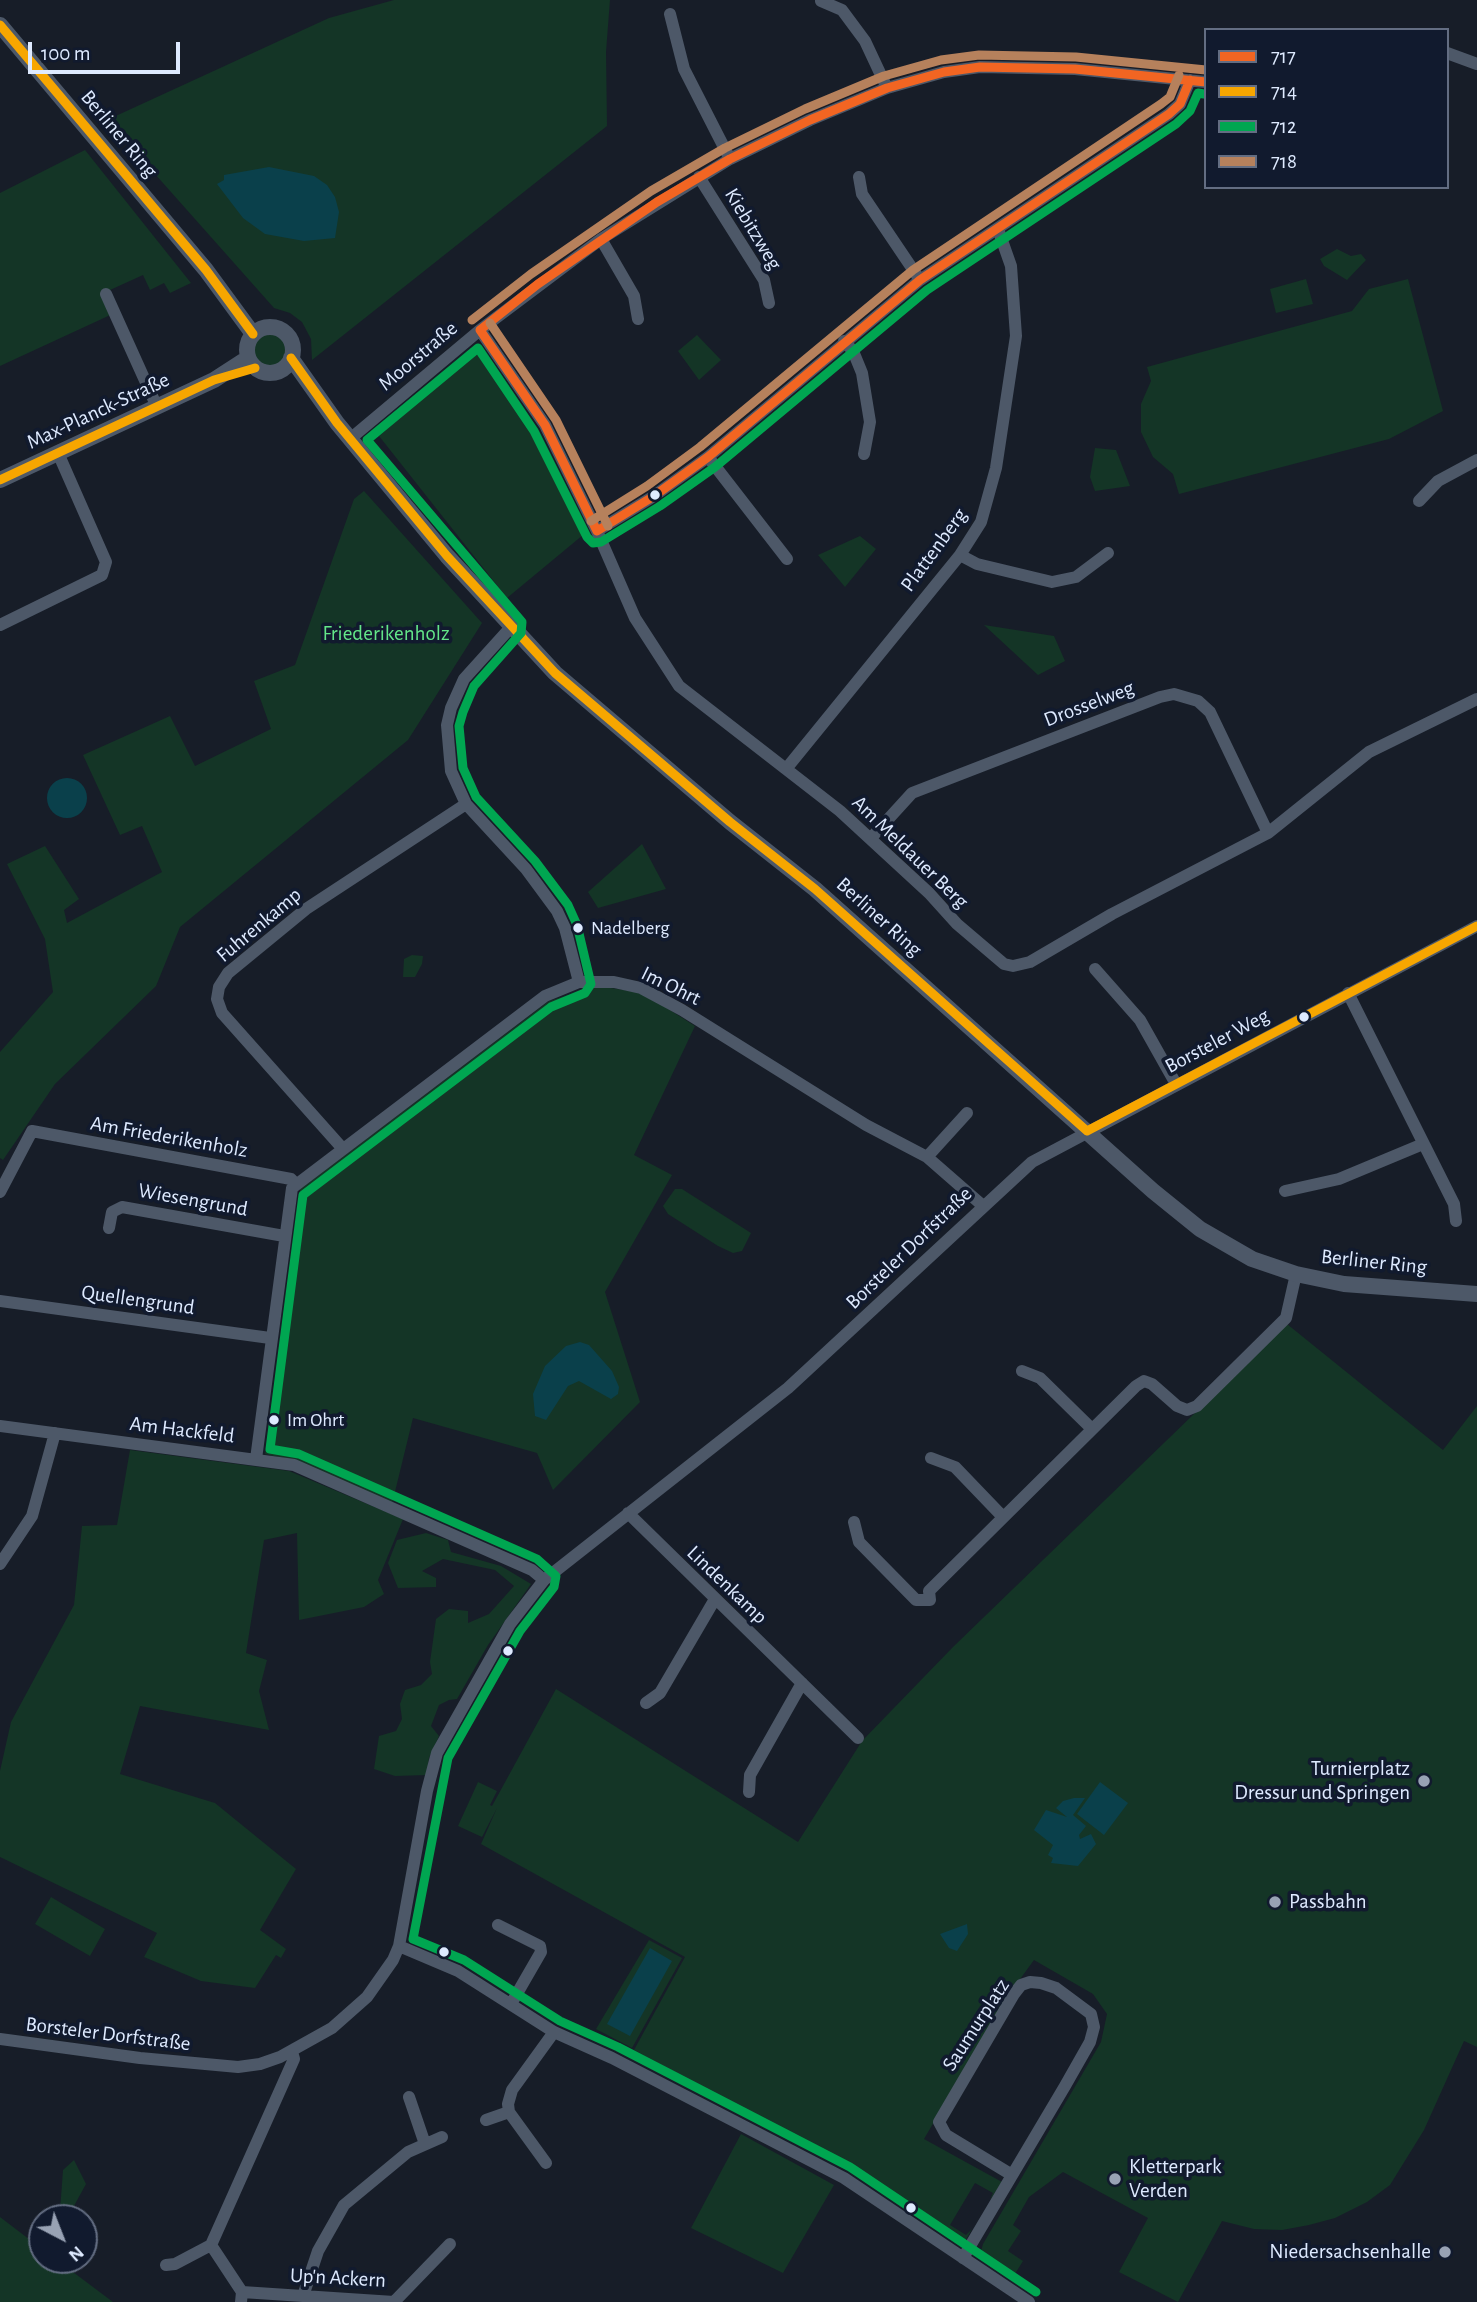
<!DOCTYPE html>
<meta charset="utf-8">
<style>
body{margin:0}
#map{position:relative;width:1477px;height:2302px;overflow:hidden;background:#171d28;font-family:"Alegreya Sans",sans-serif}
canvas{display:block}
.legend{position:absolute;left:1204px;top:28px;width:245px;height:161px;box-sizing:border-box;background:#111a2e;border:2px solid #636d82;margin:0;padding:9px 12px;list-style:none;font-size:21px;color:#deeaff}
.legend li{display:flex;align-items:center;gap:14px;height:35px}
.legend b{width:35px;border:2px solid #636d82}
.north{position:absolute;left:28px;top:2204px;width:70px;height:70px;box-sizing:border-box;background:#111a2e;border:2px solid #636d82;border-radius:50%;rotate:138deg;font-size:19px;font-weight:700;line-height:28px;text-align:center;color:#deeaff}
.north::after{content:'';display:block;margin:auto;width:24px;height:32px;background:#98a2b4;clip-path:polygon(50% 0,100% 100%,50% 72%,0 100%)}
.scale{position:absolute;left:28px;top:42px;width:152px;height:32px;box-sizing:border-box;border:4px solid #deeaff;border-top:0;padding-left:9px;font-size:21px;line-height:24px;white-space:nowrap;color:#deeaff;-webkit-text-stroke:5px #111a2e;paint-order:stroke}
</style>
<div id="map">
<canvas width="1477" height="2302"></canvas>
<ul class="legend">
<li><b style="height:9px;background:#f26522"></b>717</li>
<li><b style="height:9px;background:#f7a600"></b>714</li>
<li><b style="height:9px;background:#00a651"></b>712</li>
<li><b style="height:9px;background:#b6815c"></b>718</li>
</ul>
<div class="north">N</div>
<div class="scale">100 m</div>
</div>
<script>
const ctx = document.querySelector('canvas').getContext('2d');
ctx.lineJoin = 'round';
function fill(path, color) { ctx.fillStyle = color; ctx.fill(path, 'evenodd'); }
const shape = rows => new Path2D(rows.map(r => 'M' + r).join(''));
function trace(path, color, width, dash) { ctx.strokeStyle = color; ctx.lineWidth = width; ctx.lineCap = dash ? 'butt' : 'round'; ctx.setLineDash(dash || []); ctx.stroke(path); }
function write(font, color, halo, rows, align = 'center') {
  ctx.font = font + ' "Alegreya Sans",sans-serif'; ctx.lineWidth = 7; ctx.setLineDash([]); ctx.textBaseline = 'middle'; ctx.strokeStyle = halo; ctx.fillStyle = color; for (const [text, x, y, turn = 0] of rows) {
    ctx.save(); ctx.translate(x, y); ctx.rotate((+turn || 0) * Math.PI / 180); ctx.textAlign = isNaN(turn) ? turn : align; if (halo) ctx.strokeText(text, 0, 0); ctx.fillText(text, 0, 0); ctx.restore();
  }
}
const green = shape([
 [394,0,610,0,606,52,607,126,312,360,311,339,302,322,290,313,274,308,107,120,329,18],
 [85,150,191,283,170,293,164,283,150,290,143,275,110,290,119,311,0,366,0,193],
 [1337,249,1351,256,1361,254,1366,260,1347,280,1324,266,1320,259],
 [1306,279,1313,304,1276,313,1270,289],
 [1408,279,1443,411,1389,439,1179,494,1173,474,1153,457,1141,432,1141,404,1151,381,1147,367,1352,311,1369,289],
 '249 350a20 20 0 1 1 40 0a20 20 0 1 1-40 0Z',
 [697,335,721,360,699,380,678,351],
 [478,350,541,437,589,530,507,598,379,436],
 [1095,448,1116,450,1130,486,1095,491,1090,477],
 [364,491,482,623,408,740,180,927,156,986,55,1084,3,1160,0,1158,0,1052,53,992,45,939,7,864,45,846,79,899,64,910,67,923,162,872,142,826,120,835,83,755,170,716,195,766,271,729,254,681,295,665,354,499],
 [860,536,876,549,845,587,818,555],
 [984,625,1054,636,1065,661,1038,675],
 [642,844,666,889,598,908,588,892],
 [412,955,423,956,422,964,415,977,403,977,404,959],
 [598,986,643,993,695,1026,634,1155,672,1175,605,1292,640,1402,553,1490,537,1453,413,1418,392,1504,291,1460,265,1454,300,1189,549,1001],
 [675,1189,682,1189,751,1233,742,1251,733,1253,718,1246,668,1214,663,1206],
 [1287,1324,1443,1450,1477,1406,1477,2047,1464,2041,1424,2130,1390,2185,1367,2202,1335,2218,1309,2225,1282,2230,1254,2229,1222,2221,1178,2302,1119,2272,1148,2218,1063,2172,1029,2197,1013,2225,1021,2231,1008,2251,1023,2261,1013,2277,980,2255,983,2244,1101,2042,1107,2014,1093,1994,1034,1960,1007,1997,924,2139,1002,2182,990,2200,993,2193,975,2183,950,2225,966,2235,972,2229,963,2245,893,2197,894,2192,880,2183,634,2050,685,1957,481,1844,497,1808,482,1837,458,1826,478,1782,497,1791,490,1805,492,1806,556,1689,798,1842,862,1741,953,1647],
 [130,1450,289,1471,403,1519,378,1580,384,1594,364,1607,299,1620,297,1533,264,1540,246,1653,267,1660,259,1691,269,1730,140,1706,120,1774,215,1803,296,1869,260,1930,286,1949,281,1958,276,1955,255,1988,201,1981,144,1957,157,1933,0,1857,0,1771,11,1722,74,1605,82,1526,117,1525],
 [426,1533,448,1540,451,1552,501,1566,531,1584,488,1645,457,1699,449,1700,439,1705,431,1726,439,1736,429,1758,427,1775,395,1776,374,1769,379,1736,396,1731,402,1719,400,1704,405,1690,421,1685,432,1674,430,1662,436,1619,449,1609,468,1611,468,1623,489,1614,514,1586,495,1570,443,1559,422,1571,436,1578,436,1587,398,1588,388,1563,397,1540],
 [51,1897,105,1929,90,1956,35,1924],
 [649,1940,682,1958,632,2048,596,2029],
 [741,2134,834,2185,783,2273,691,2228],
 [74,2160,86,2184,69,2215,60,2211,63,2170],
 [0,2217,42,2249,42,2260,57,2260,113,2302,0,2302]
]);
const water = shape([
 [269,167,314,176,327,185,335,197,339,212,335,238,304,241,265,234,243,218,217,184,224,180,224,175],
 '47 798a20 20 0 1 1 40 0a20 20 0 1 1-40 0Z',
 [580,1342,589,1345,612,1371,619,1387,618,1394,611,1399,579,1381,568,1386,546,1420,535,1416,533,1394,545,1366,566,1346],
 [1100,1782,1128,1803,1104,1835,1077,1814],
 [1074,1798,1085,1798,1073,1815,1086,1826,1079,1835,1080,1839,1091,1834,1096,1844,1078,1866,1051,1863,1053,1858,1048,1855,1053,1845,1034,1830,1046,1810,1067,1817,1056,1808,1063,1801],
 [967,1924,968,1934,957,1951,949,1948,940,1934],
 [650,1948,672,1961,630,2036,607,2024]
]);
const minor = shape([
 [821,1,842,10,865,41,887,88],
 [670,14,684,69,730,159],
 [1447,53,1477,64],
 [699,177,764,280,769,303],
 [859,177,862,194,920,280],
 [601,239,634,296,638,319],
 [106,294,157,407],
 [480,330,545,425,597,531,635,618,679,686,840,811,929,893,957,924,1004,964,1013,966,1030,962,1112,914,1268,833,1369,752,1477,699],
 [844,341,853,351,862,373,870,422,864,454],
 [350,439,480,330,601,239,730,159,810,120,887,88,944,72,980,67,1075,69,1206,82],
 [708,457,787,559],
 [1419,501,1438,481,1477,460],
 [597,531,654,496,708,457,920,280,1169,114,1180,104,1190,80],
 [960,555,977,564,1052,582,1076,577,1108,553],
 [0,625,102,575,106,562,58,453],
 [511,627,464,679,451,708,447,725,451,771,466,804,526,869,557,911,565,928,579,982],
 [786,769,960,555,981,522,996,468,1016,336,1011,266,998,229],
 [871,838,912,793,1160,697,1174,694,1198,701,1210,712,1268,833],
 [1095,969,1140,1020,1176,1084],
 [1348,993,1454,1204,1456,1221],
 [343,1149,222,1013,217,999,219,987,228,973,306,909,466,804],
 [927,1157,967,1113],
 [1285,1191,1339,1179,1423,1144],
 [0,1192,32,1131,291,1179,296,1184],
 [109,1228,112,1212,122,1207,284,1236],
 [0,1301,270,1338],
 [1022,1371,1040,1378,1092,1429],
 [0,1426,294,1465,532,1570,544,1580],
 [931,1458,955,1467,1003,1517],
 [256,1459,292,1188,545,996,579,982,614,982,641,988,682,1010,866,1125,927,1157,982,1205],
 [628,1513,858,1738],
 [854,1522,859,1542,916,1600,930,1600,929,1591,1136,1386,1144,1381,1152,1384,1177,1406,1187,1410,1197,1406,1286,1318,1296,1274],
 [0,1564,32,1516,55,1433],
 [646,1703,660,1693,715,1599],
 [749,1792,750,1775,802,1683],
 [498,1925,540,1946,541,1952,511,2004],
 [399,1946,458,1971,554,2032,612,2058,844,2178,1029,2302],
 [0,2039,140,2058,238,2067,260,2064,280,2057,332,2028,367,1997,393,1960,399,1946,427,1791,437,1753,510,1624,544,1580,788,1388,1032,1162,1477,926],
 [409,2097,425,2144],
 [486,2120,509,2112],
 [546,2163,509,2112,508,2104,512,2090,554,2032],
 [211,2245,242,2292,241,2302],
 [963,2258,1065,2086,1090,2042,1094,2027,1091,2014,1056,1988,1041,1983,1030,1982,1021,1985,1014,1994,939,2122,946,2135,1012,2175],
 [166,2265,175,2264,211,2245,294,2059,292,2052],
 [242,2292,394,2302,450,2244],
 [303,2296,318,2251,344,2205,408,2152,442,2137]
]);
const tertiary = shape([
 [0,25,206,270,253,334],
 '247 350a23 23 0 1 1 46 0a23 23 0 1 1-46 0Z',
 [291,358,337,423,447,556,555,673,730,822,815,889,1153,1191,1200,1229,1252,1259,1296,1274,1344,1284,1477,1294],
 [0,480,214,380,248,358]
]);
const bus1 = shape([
 [480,330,538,284,657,202,730,159,810,120,887,88,944,72,980,67,1075,69,1206,82],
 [480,330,545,425,597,531],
 [597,531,654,496,708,457,920,280,1169,114,1180,104,1190,80]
]);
const bus2 = shape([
 [0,25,206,270,253,334],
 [291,358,337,423,447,556,555,673,730,822,815,889,1087,1131],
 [0,480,214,380,255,368],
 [1087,1131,1477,926]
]);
const bus3 = shape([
 [1036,2292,850,2167,618,2047,560,2021,464,1960,413,1939,448,1758,520,1631,554,1587,556,1576,537,1559,299,1454,270,1449,303,1195,551,1007,585,993,591,984,577,925,568,905,535,861,476,797,463,768,459,726,463,712,474,686,521,633,522,622,367,440,478,348,534,431,587,537,593,543,601,542,660,506,715,467,927,290,1176,124,1190,111,1198,93,1204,94]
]);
const bus4 = shape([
 [472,320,531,274,651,191,725,148,805,109,884,76,941,60,979,55,1076,57,1206,70],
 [490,323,556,420,608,526],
 [591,521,647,486,700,447,913,270,1161,104,1170,97,1179,75]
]);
const markers = [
 [655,495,6,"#deeaff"],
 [578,928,6,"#deeaff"],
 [1304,1017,6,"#deeaff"],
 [274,1420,6,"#deeaff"],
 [508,1651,6,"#deeaff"],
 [1424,1781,7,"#98a2b4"],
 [1275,1902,7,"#98a2b4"],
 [444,1952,6,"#deeaff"],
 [1115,2179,7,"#98a2b4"],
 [911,2208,6,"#deeaff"],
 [1445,2252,7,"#98a2b4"]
];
const busNames = [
 ["Nadelberg",591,928],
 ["Im Ohrt",287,1420]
];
const streetNames = [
 ["Berliner Ring",119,134,50],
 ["Kiebitzweg",753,229,59],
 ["Moorstraße",418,356,-40],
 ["Max-Planck-Straße",98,411,-25],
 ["Plattenberg",934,550,-54],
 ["Drosselweg",1089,704,-21],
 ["Am Meldauer Berg",910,852,44],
 ["Berliner Ring",879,917,42],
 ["Fuhrenkamp",259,925,-40],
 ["Im Ohrt",671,986,26],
 ["Borsteler Weg",1217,1041,-28],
 ["Am Friederikenholz",169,1137,10],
 ["Wiesengrund",193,1200,10],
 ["Borsteler Dorfstraße",909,1248,-44],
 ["Berliner Ring",1374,1262,6],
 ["Quellengrund",138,1300,8],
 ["Am Hackfeld",182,1430,7],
 ["Lindenkamp",727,1585,44],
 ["Saumurplatz",976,2025,-57],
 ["Borsteler Dorfstraße",108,2034,7],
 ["Up'n Ackern",338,2278,3]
];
const parkNames = [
 ["Friederikenholz",386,634]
];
const poiNames = [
 ["Turnierplatz",1410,1769],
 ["Dressur und Springen",1410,1793],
 ["Passbahn",1289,1902,"left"],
 ["Kletterpark",1129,2167,"left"],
 ["Verden",1129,2191,"left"],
 ["Niedersachsenhalle",1431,2252]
];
fill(green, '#143526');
fill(water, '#0a404b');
trace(minor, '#4d5868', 12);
trace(tertiary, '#4d5868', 16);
trace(bus1, '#f26522', 9);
trace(bus2, '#f7a600', 9);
trace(bus3, '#00a651', 9);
trace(bus4, '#b6815c', 9);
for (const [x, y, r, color] of markers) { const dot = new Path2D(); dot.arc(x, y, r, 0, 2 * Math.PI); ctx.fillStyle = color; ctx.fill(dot); trace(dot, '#111a2e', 2.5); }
write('19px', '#deeaff', '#111a2e', busNames, 'left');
write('21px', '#deeaff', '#111a2e', streetNames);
write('21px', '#63e688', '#111a2e', parkNames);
write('21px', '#deeaff', '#111a2e', poiNames, 'right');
</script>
